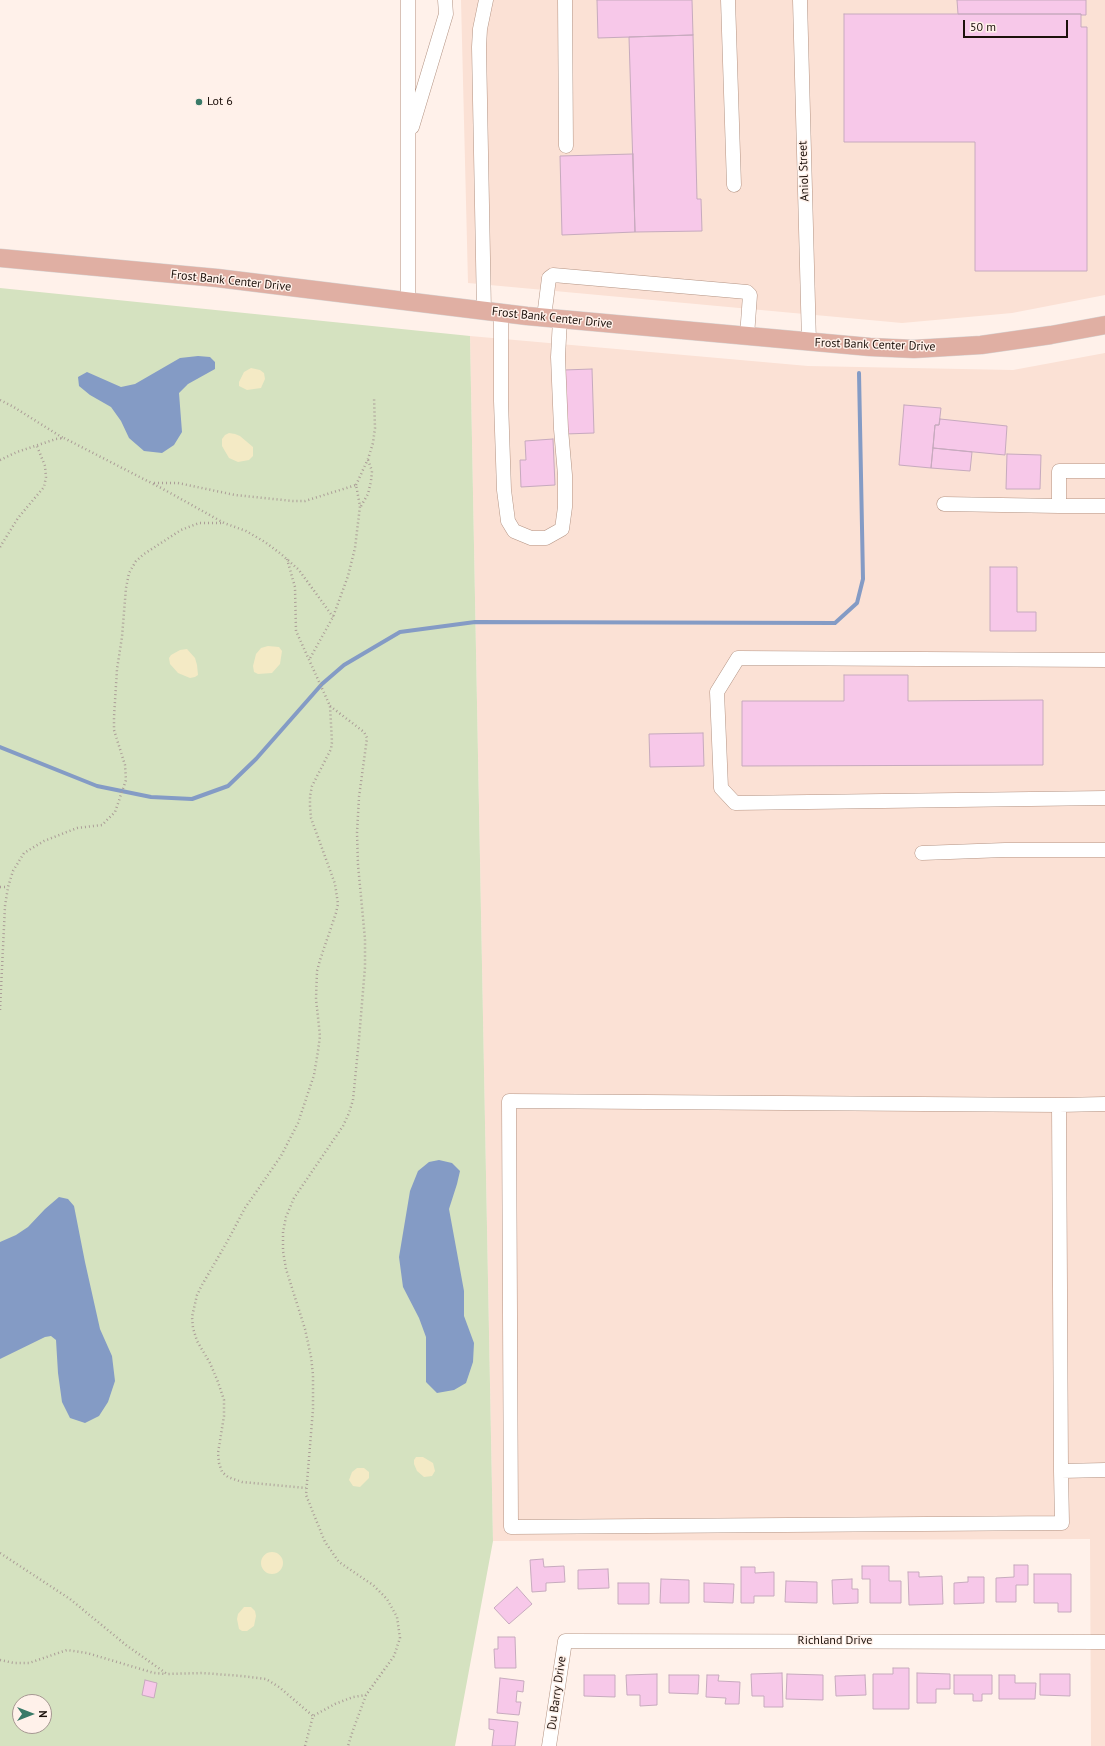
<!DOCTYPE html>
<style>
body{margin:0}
#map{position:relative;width:1105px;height:1746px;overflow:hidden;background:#fff1ea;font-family:"PT Sans",sans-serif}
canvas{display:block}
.north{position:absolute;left:12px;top:1694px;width:40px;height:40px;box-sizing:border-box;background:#fff1ea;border:1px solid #a59791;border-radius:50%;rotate:90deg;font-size:11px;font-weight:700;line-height:16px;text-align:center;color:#1d110b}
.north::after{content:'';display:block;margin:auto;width:14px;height:18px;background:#3a7a68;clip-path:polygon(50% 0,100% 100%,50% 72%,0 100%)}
.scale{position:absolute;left:963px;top:20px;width:105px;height:18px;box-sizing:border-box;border:2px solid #1d110b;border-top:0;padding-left:5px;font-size:12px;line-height:14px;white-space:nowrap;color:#1d110b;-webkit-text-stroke:3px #fff1ea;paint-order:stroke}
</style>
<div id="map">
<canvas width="1105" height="1746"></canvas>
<div class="north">N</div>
<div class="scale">50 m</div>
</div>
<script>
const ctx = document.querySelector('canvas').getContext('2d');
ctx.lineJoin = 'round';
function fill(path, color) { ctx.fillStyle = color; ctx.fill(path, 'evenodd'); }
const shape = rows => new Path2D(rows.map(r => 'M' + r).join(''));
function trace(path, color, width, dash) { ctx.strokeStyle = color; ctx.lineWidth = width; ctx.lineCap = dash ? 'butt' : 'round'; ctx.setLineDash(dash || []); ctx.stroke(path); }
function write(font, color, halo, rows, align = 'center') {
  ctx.font = font + ' "PT Sans",sans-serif'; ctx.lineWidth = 3; ctx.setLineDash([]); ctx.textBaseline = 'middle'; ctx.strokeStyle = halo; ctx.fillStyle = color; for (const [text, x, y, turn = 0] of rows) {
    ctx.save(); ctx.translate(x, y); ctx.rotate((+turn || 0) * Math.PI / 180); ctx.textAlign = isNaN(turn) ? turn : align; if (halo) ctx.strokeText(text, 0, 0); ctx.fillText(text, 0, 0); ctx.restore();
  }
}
const built = shape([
 [461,0,1105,0,1105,295,1012,313,902,323,468,283],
 [470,336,808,366,1013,370,1105,353,1105,1746,1091,1746,1090,1539,493,1541]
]);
const green = shape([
 [0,288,470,336,493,1541,455,1746,0,1746],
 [20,1702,44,1702,44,1726,20,1726]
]);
const sand = shape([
 [251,368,260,370,264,373,265,379,261,388,247,390,239,386,239,382,244,372],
 [229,433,235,434,240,436,253,447,253,456,249,460,238,462,229,458,222,446,222,439,225,435],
 [268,646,279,647,282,651,280,664,272,673,258,674,254,672,253,666,256,654,261,648],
 [187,649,195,658,197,665,198,675,195,677,190,678,178,673,170,664,169,658,171,655,180,650],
 [416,1457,423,1457,433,1463,435,1471,432,1476,424,1477,417,1471,414,1464,414,1460],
 [357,1468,364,1468,369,1472,369,1478,360,1487,353,1486,349,1480,352,1472],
 '261 1563a11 11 0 1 1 22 0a11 11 0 1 1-22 0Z',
 [244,1607,251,1607,255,1611,256,1616,254,1626,247,1631,242,1631,239,1629,237,1619,238,1614]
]);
const water = shape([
 [198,356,210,357,215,362,215,369,188,384,179,393,182,432,174,445,162,453,144,451,129,438,121,421,111,407,90,395,79,386,78,377,87,372,121,387,135,384,180,358],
 [439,1160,452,1163,460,1171,457,1184,449,1209,464,1291,464,1316,474,1343,473,1362,466,1383,454,1390,437,1393,426,1382,426,1337,419,1318,403,1287,399,1257,410,1191,418,1171,429,1162],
 [59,1197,68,1199,74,1206,85,1262,100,1329,112,1356,115,1381,108,1402,99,1416,85,1423,70,1418,62,1402,58,1373,56,1340,51,1336,45,1337,0,1359,0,1242,16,1235,28,1227,45,1209]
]);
const stream = shape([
 [0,747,97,786,151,797,192,799,228,786,256,759,322,684,344,665,400,632,475,622,835,623,857,603,863,579,859,373]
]);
const building = shape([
 [597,0,692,0,693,35,598,38,597,0],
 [957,0,1086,0,1086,15,1081,15,1081,14,958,14,957,0],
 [844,14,1081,14,1081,27,1087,27,1087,271,975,271,975,142,844,142,844,14],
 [693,35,697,199,701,199,702,231,635,232,629,37,693,35],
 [633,154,635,232,562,235,560,156,633,154],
 [592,369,594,433,565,434,564,370,592,369],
 [904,405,941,408,939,425,935,425,931,468,899,465,904,405],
 [940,419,1007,426,1005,455,933,448,935,425,939,425,940,419],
 [553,439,555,485,521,487,520,460,526,460,525,441,553,439],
 [933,448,972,452,970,471,931,468,933,448],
 [1007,454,1041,455,1040,489,1006,489,1007,454],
 [990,567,1017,567,1017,612,1036,612,1036,631,990,631,990,567],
 [844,675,908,675,908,701,1043,700,1043,765,742,766,742,701,844,701,844,675],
 [703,733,704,766,650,767,649,734,703,733],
 [543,1559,544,1567,564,1566,565,1582,546,1583,546,1591,532,1592,530,1560,543,1559],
 [1014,1565,1028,1565,1028,1585,1016,1585,1016,1602,996,1602,996,1578,1014,1577,1014,1565],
 [862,1566,889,1566,889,1581,901,1581,901,1603,870,1603,870,1579,862,1579,862,1566],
 [741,1567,755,1567,755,1573,774,1572,774,1596,754,1596,754,1603,741,1603,741,1567],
 [608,1569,609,1588,578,1589,578,1570,608,1569],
 [908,1572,919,1572,919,1577,942,1576,943,1604,909,1605,908,1572],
 [1034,1574,1071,1574,1071,1612,1058,1612,1058,1603,1034,1603,1034,1574],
 [968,1577,984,1577,984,1603,954,1604,954,1583,968,1582,968,1577],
 [661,1579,689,1580,689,1603,660,1603,661,1579],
 [852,1579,852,1589,858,1589,858,1603,833,1604,832,1580,852,1579],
 [786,1581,817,1582,817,1603,785,1602,786,1581],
 [618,1583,649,1583,649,1604,618,1604,618,1583],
 [704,1583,734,1584,733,1603,704,1602,704,1583],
 [517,1587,532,1604,509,1624,494,1608,517,1587],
 [498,1637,515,1637,516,1668,495,1668,494,1649,498,1649,498,1637],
 [893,1668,909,1668,909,1709,873,1709,873,1674,893,1674,893,1668],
 [782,1673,783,1707,764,1707,764,1696,752,1696,751,1674,782,1673],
 [917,1673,950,1674,950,1689,936,1689,936,1703,917,1703,917,1673],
 [657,1674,657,1705,640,1706,640,1695,627,1695,626,1675,657,1674],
 [787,1674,823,1675,823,1700,786,1699,787,1674],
 [1040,1674,1070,1674,1070,1696,1040,1695,1040,1674],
 [584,1675,615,1675,615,1697,584,1696,584,1675],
 [669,1675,699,1675,698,1694,669,1693,669,1675],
 [707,1675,719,1675,718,1681,740,1682,739,1704,725,1704,726,1698,706,1697,707,1675],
 [865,1675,866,1695,836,1696,835,1676,865,1675],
 [954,1675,992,1675,992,1694,982,1694,982,1701,973,1701,973,1694,954,1694,954,1675],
 [999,1675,1015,1675,1015,1683,1036,1683,1035,1699,999,1699,999,1675],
 [500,1678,524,1681,523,1692,517,1691,516,1702,521,1702,519,1715,497,1713,500,1678],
 [145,1680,157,1683,154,1698,142,1695,145,1680],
 [489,1719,518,1722,515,1746,492,1746,494,1730,489,1729,489,1719]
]);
const path = shape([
 [0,400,12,406,63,438],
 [0,460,17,452,56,439,64,438,163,489,224,523,246,531,265,542,281,554,299,570,333,617],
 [154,483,178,483,235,495,293,501,305,501,356,485,360,506,355,548,348,576,333,617,309,660],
 [356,485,368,459,373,443,375,428,374,397],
 [361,506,368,494,371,481,372,471,368,460],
 [0,547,18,518,44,487,46,477,45,466,37,446],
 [287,559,295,587,296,631,330,706,332,742,331,749,312,786,310,796,310,806,311,818,335,884,338,904,336,913,320,960,317,971,316,999,320,1036,318,1051,314,1075,298,1123,281,1156,245,1208,227,1242,202,1285,197,1295,192,1317,193,1328,197,1341,210,1363,218,1382,224,1400,224,1416,218,1453,219,1463,222,1472,228,1477,242,1482,306,1488],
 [330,706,364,732,367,738,359,797,357,833,358,865,365,939,365,967,359,1039,353,1100,349,1113,343,1126,294,1198,286,1217,283,1232,283,1251,286,1269,305,1329,311,1357,313,1375,313,1409,306,1495,325,1542,339,1562,373,1585,387,1599,397,1617,400,1638,394,1656,366,1695,353,1730,348,1746],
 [0,887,8,887],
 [0,1010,5,906,8,887,13,871,24,853,44,841,77,828,102,825,115,812,126,780,125,765,114,730,114,717,117,669,122,637,126,588,129,573,136,561,144,554,181,530,199,523,224,523],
 [0,1553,70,1599,126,1645,167,1674,202,1673,242,1676,266,1679,279,1687,313,1716],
 [0,1660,14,1663,29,1663,67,1650,87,1653,154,1673,166,1674],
 [305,1746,313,1716,335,1704,353,1697,366,1695]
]);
const minor = shape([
 [408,0,408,301],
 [565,0,566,146],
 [728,0,734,185],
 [800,0,809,342],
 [412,127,446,14,445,0],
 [484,311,479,47,480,29,486,0],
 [501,313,501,401,504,490,508,521,514,531,531,538,546,538,562,529,565,507,565,475,561,429,558,357,560,319],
 [544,317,549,278,553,275,747,292,750,295,747,336],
 [1105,471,1059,471,1059,506,1105,506],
 [944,504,1059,506],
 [1105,660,738,658,717,692,721,788,735,803,1105,798],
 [922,853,1005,850,1105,850],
 [1105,1104,1059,1105,1061,1471,1105,1470],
 [1059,1105,509,1101,511,1527,1062,1523,1061,1471],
 [549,1746,565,1641,1105,1642]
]);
const major = shape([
 [0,258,217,278,527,316,870,347,914,349,981,345,1051,335,1105,325]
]);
const markers = [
 [199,102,4,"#3a7a68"]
];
const poiNames = [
 ["Lot 6",207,102]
];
const streetNames = [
 ["Aniol Street",804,171,-92],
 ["Frost Bank Center Drive",231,281,6],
 ["Frost Bank Center Drive",552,318,6],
 ["Frost Bank Center Drive",875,345,2],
 ["Richland Drive",835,1641],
 ["Du Barry Drive",557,1693,-82]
];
fill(built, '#fbe1d5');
fill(green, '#d5e2c0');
fill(sand, '#f4eac5');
fill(water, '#849bc5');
trace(stream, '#849bc5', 4);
fill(building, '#f7c8e9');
trace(building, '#c7aabe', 1);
trace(minor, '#b49484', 15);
trace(major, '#d6d4d3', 19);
trace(path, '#ab9d97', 2.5, [1, 3]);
trace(minor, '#fff', 14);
trace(major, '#e0afa3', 18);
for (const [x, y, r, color] of markers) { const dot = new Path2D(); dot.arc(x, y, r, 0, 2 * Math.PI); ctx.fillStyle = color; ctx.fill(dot); trace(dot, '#fff1ea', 1.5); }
write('12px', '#1d110b', '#fff1ea', poiNames, 'left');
write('12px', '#1d110b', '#fff1ea', streetNames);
</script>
